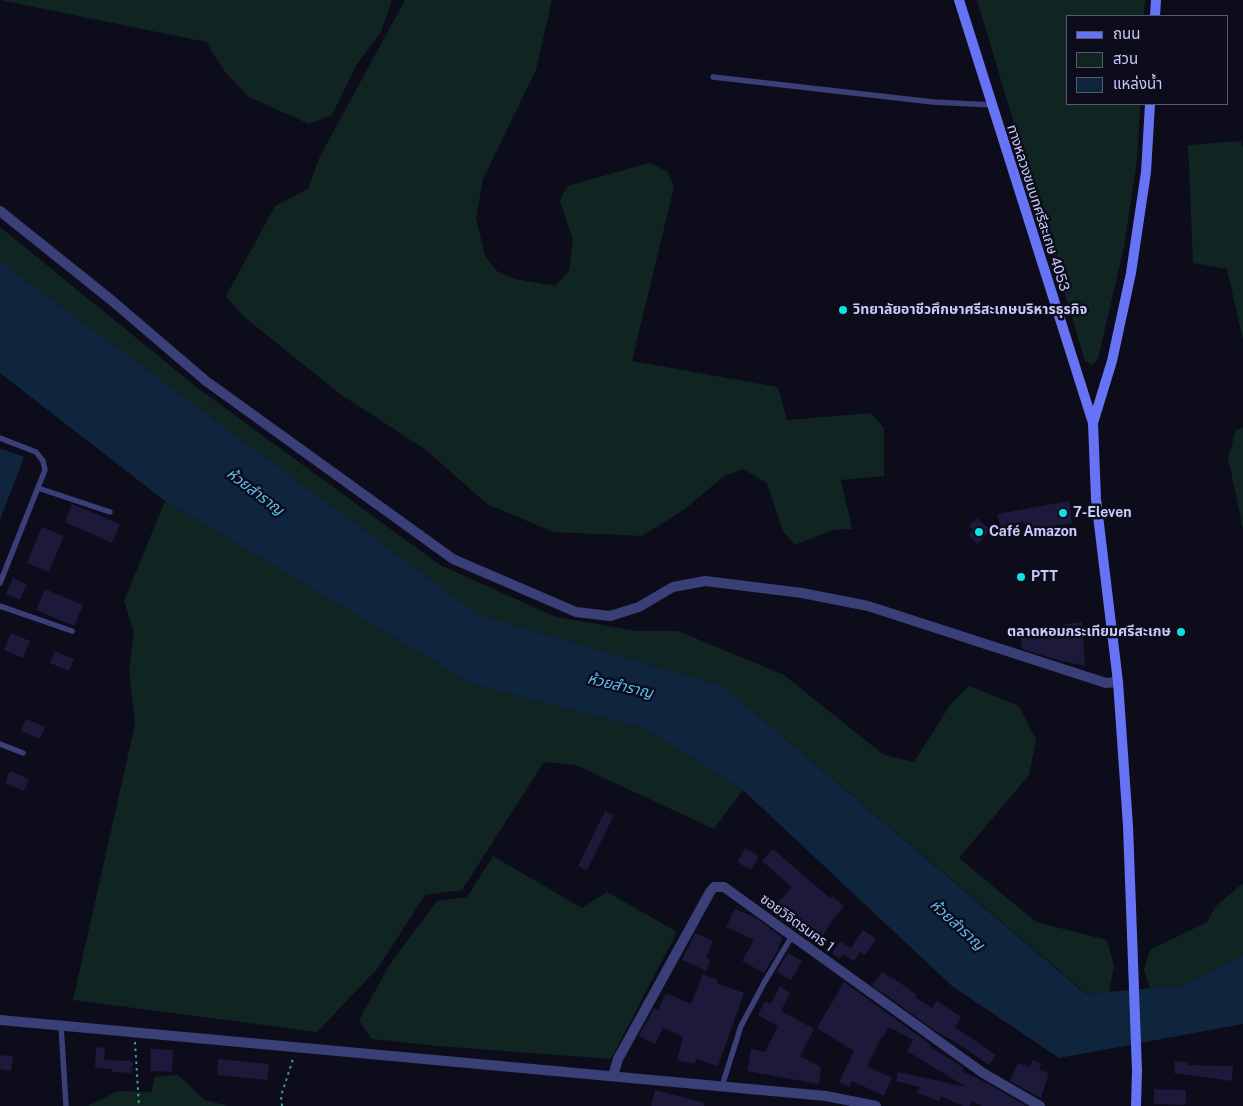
<!DOCTYPE html>
<meta charset="utf-8">
<style>
body{margin:0}
#map{position:relative;width:1243px;height:1106px;overflow:hidden;background:#0d0c1b;font-family:"Public Sans","Noto Sans Thai",sans-serif}
canvas{display:block}
.legend{position:absolute;left:1066px;top:15px;width:162px;height:90px;box-sizing:border-box;background:#0d0c1b;border:1px solid #585875;margin:0;padding:6px 9px;list-style:none;font-size:15px;color:#c9c9fb}
.legend li{display:flex;align-items:center;gap:10px;height:25px}
.legend b{width:25px;border:1px solid #585875}
</style>
<div id="map">
<canvas width="1243" height="1106"></canvas>
<ul class="legend">
<li><b style="height:6px;background:#6773f5"></b>ถนน</li>
<li><b style="height:14px;background:#102421"></b>สวน</li>
<li><b style="height:14px;background:#0e253d"></b>แหล่งน้ำ</li>
</ul>
</div>
<script>
const ctx = document.querySelector('canvas').getContext('2d');
ctx.lineJoin = 'round';
function fill(path, color) { ctx.fillStyle = color; ctx.fill(path, 'evenodd'); }
const shape = rows => new Path2D(rows.map(r => 'M' + r).join(''));
function trace(path, color, width, dash) { ctx.strokeStyle = color; ctx.lineWidth = width; ctx.lineCap = dash ? 'butt' : 'round'; ctx.setLineDash(dash || []); ctx.stroke(path); }
function write(font, color, halo, rows, align = 'center') {
  ctx.font = font + ' "Public Sans","Noto Sans Thai",sans-serif'; ctx.lineWidth = 5; ctx.setLineDash([]); ctx.textBaseline = 'middle'; ctx.strokeStyle = halo; ctx.fillStyle = color; for (const [text, x, y, turn = 0] of rows) {
    ctx.save(); ctx.translate(x, y); ctx.rotate((+turn || 0) * Math.PI / 180); ctx.textAlign = isNaN(turn) ? turn : align; if (halo) ctx.strokeText(text, 0, 0); ctx.fillText(text, 0, 0); ctx.restore();
  }
}
const green = shape([
 [0,0,392,0,381,32,357,64,332,115,309,124,249,97,225,72,206,42],
 [405,0,552,0,536,70,483,179,476,218,485,256,497,271,515,279,555,286,569,271,573,240,560,201,567,186,649,163,667,171,674,187,632,361,778,387,787,420,871,413,884,428,884,476,841,480,852,529,832,530,795,545,783,531,767,483,743,469,724,476,685,509,642,536,553,532,487,504,426,450,340,394,243,316,226,296,275,206,308,189,320,156],
 [977,0,1145,0,1144,16,1067,16,1067,104,1140,104,1137,160,1124,247,1098,359,1092,365,1085,361],
 [1241,141,1243,149,1243,340,1227,269,1193,263,1188,145],
 [0,227,199,389,440,565,556,617,637,631,678,631,784,675,884,755,914,762,950,705,969,686,1019,706,1036,740,1029,775,959,858,1036,922,1107,940,1114,966,1109,992,1087,994,723,686,479,615,0,261],
 [1243,428,1243,529,1228,458,1236,430],
 [165,501,472,684,646,729,743,790,714,829,576,765,544,762,462,890,425,895,378,968,317,1032,73,1000,135,724,129,671,134,632,124,601],
 [493,856,582,908,607,892,677,932,611,1059,438,1046,372,1039,359,1020,390,964,437,901,467,897],
 [1243,883,1243,955,1184,985,1150,988,1144,970,1150,950,1207,922,1216,906],
 [178,1075,205,1100,229,1106,88,1106,118,1091,151,1092,155,1077]
]);
const water = shape([
 [0,261,479,615,723,686,1086,994,1184,985,1243,955,1243,1024,1059,1058,952,986,743,790,646,729,472,684,165,501,0,373],
 [0,448,24,457,0,520]
]);
const building = shape([
 [1069,501,1072,523,1026,531,1024,522,1001,528,997,514],
 [72,504,120,524,112,543,65,522],
 [977,518,990,530,978,544,968,535,973,530,969,526],
 [42,527,64,536,49,572,27,563],
 [13,578,27,584,20,600,6,594],
 [45,589,83,605,74,626,36,610],
 [1082,622,1085,666,1054,659,1022,649,1020,631],
 [11,633,30,641,23,658,4,650],
 [55,651,74,659,69,671,50,663],
 [26,719,45,727,40,739,21,731],
 [10,771,29,779,24,791,5,783],
 [605,811,614,815,587,870,578,866],
 [745,848,759,856,751,870,737,862],
 [773,849,830,898,832,896,844,906,828,926,829,926,817,945,777,917,781,913,774,907,792,887,762,861],
 [735,909,756,918,783,938,778,947,779,948,764,973,742,961,754,940,726,927],
 [863,930,876,939,865,955,860,952,854,961,843,954,840,959,832,953,840,941,851,948],
 [695,933,713,941,706,958,710,960,706,971,682,960],
 [788,953,802,961,791,980,776,972],
 [882,972,892,979,893,978,917,995,915,997,932,1008,937,1001,961,1017,955,1027,996,1055,989,1065,957,1043,937,1032,872,985],
 [703,974,718,980,716,983,744,993,718,1066,696,1059,695,1064,677,1060,683,1037,663,1028,655,1044,639,1036,654,1008,658,1010,666,993,691,1004],
 [844,982,930,1044,929,1046,964,1068,962,1071,989,1084,1026,1106,982,1106,972,1101,970,1106,963,1106,941,1096,939,1101,917,1093,920,1087,896,1081,898,1072,966,1087,907,1051,913,1040,889,1027,883,1037,882,1036,867,1066,892,1078,884,1096,852,1081,849,1087,839,1082,854,1051,817,1028],
 [780,986,790,993,781,1011,814,1029,800,1056,821,1067,819,1084,747,1071,751,1049,765,1052,778,1026,758,1015,765,1001,771,1004],
 [96,1047,105,1048,104,1060,133,1061,132,1073,112,1072,112,1069,95,1068],
 [151,1049,173,1050,172,1072,150,1071],
 [0,1055,13,1056,11,1071,0,1069],
 [218,1059,269,1064,267,1080,217,1075],
 [1032,1060,1041,1064,1039,1070,1049,1073,1041,1098,1010,1081,1018,1063,1030,1067],
 [1175,1061,1187,1062,1187,1065,1233,1066,1232,1081,1174,1073],
 [1154,1089,1186,1090,1186,1105,1154,1104],
 [655,1090,705,1103,704,1106,651,1106]
]);
const path = shape([
 [135,1042,139,1106],
 [282,1106,281,1096,294,1056]
]);
const lane = shape([
 [713,77,933,102,992,105],
 [0,438,36,452,43,461,45,470,0,583],
 [38,488,110,512],
 [0,606,72,631],
 [0,744,23,753],
 [61,1025,66,1106],
 [722,1086,741,1026,764,983,792,936]
]);
const street = shape([
 [0,211,110,299,206,381,453,559,576,612,610,616,639,607,673,587,705,581,802,593,868,606,1106,683,1118,682],
 [0,1020,826,1096,876,1106],
 [613,1076,618,1059,710,892,714,887,724,887,983,1073,1040,1106]
]);
const secondary = shape([
 [959,0,1093,423],
 [1155,16,1156,0],
 [1136,1106,1137,1071,1128,826,1118,682,1096,499,1093,423,1112,361,1131,273,1146,172,1150,104]
]);
const markers = [
 [843,310,5,"#0fe2df"],
 [1063,513,5,"#0fe2df"],
 [979,532,5,"#0fe2df"],
 [1021,577,5,"#0fe2df"],
 [1181,632,5,"#0fe2df"]
];
const streetNames = [
 ["ทางหลวงชนบทศรีสะเกษ 4053",1038,208,72],
 ["ซอยวิจิตรนคร 1",797,923,36]
];
const poiNames = [
 ["วิทยาลัยอาชีวศึกษาศรีสะเกษบริหารธุรกิจ",853,310],
 ["7-Eleven",1073,513],
 ["Café Amazon",989,532],
 ["PTT",1031,577],
 ["ตลาดหอมกระเทียมศรีสะเกษ",1171,632,"right"]
];
const waterNames = [
 ["ห้วยสำราญ",255,492,37],
 ["ห้วยสำราญ",620,686,13],
 ["ห้วยสำราญ",957,925,42]
];
fill(green, '#102421');
fill(water, '#0e253d');
fill(building, '#1c193a');
trace(path, '#34a591', 2, [2.5, 4]);
trace(lane, '#3a3f77', 5.5);
trace(street, '#3a3f77', 10);
trace(secondary, '#6773f5', 10);
for (const [x, y, r, color] of markers) { const dot = new Path2D(); dot.arc(x, y, r, 0, 2 * Math.PI); ctx.fillStyle = color; ctx.fill(dot); trace(dot, '#0d0c1b', 2); }
write('14px', '#c9c9fb', '#0d0c1b', streetNames);
write('bold 14px', '#c9c9fb', '#0d0c1b', poiNames, 'left');
write('italic 15px', '#5ec0f5', '#0d0c1b', waterNames);
</script>
